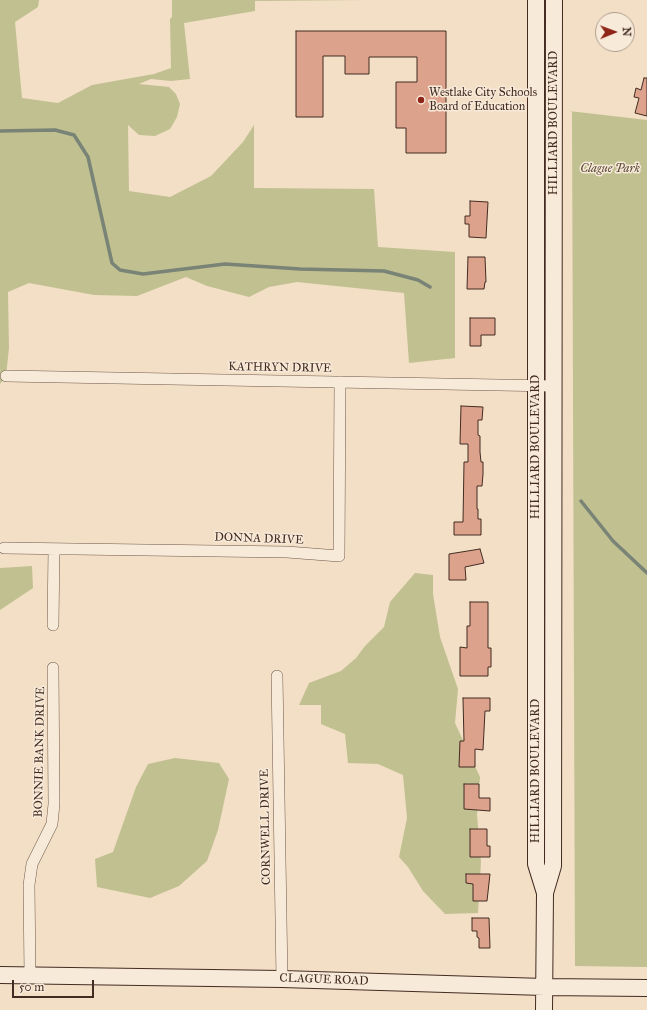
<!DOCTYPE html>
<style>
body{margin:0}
#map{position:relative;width:647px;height:1010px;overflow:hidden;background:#f3dfc5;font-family:"IM FELL Great Primer",serif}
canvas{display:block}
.north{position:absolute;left:595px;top:12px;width:40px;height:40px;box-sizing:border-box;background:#f7ead9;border:1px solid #af9e90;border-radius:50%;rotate:89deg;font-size:11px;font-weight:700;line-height:16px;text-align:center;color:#432b22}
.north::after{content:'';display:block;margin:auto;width:14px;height:18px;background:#8f2418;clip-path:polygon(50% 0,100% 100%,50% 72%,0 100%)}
.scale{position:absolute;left:12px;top:980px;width:82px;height:18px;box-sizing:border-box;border:2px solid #432b22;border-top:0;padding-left:5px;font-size:12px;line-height:14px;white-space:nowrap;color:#432b22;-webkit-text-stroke:3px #f7ead9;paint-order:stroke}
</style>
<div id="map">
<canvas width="647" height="1010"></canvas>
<div class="north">N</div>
<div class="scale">50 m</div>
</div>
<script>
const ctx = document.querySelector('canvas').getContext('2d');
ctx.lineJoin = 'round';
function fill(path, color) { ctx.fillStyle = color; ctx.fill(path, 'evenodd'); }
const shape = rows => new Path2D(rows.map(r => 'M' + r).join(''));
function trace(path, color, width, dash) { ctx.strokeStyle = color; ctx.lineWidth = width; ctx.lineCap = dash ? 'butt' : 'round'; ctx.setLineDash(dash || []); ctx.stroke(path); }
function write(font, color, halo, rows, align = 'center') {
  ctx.font = font + ' "IM FELL Great Primer",serif'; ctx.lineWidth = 3; ctx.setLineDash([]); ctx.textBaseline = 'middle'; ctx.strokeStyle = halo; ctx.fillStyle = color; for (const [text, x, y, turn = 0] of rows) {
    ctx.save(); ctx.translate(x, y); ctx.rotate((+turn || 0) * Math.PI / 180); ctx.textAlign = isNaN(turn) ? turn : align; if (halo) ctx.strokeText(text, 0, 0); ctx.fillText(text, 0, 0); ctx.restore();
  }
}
const green = shape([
 [0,0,39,0,38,7,15,22,22,98,58,103,92,85,154,74,171,68,170,19,172,17,172,0,365,0,255,1,255,11,184,23,190,79,171,81,151,79,139,84,169,87,176,94,180,104,177,117,170,129,155,136,139,135,128,125,129,191,170,197,211,176,243,142,254,125,254,188,374,189,378,247,455,252,455,358,409,363,404,293,297,282,269,287,249,297,207,286,186,277,137,296,94,295,29,283,8,292,9,348,6,376,0,384],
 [542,30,547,34,546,140,544,143],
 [569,111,647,120,647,967,575,966,572,111],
 [543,165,547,166,546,371,543,371],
 [541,398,548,398,546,732,545,732,543,731],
 [32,566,33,588,0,610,0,568],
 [415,573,433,575,433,594,440,637,458,689,455,723,480,777,477,815,481,862,478,913,445,914,423,891,408,867,399,857,407,818,403,775,378,764,348,763,345,734,321,724,321,705,299,705,309,683,341,671,356,658,365,646,384,627,390,602],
 [175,758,219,763,229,779,218,830,207,861,179,886,150,898,97,887,95,859,113,852,136,787,148,764]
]);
const stream = shape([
 [0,131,55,130,74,135,88,157,112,263,120,270,143,274,225,264,300,269,384,271,418,280,430,287],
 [581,501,613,541,647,573]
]);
const building = shape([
 [296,31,446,31,446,153,406,153,406,128,396,128,396,82,417,82,417,57,369,57,369,74,345,74,345,56,323,56,323,117,296,117,296,31],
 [644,78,647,78,647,116,635,113,639,98,634,97,636,88,641,90,644,78],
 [470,201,488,202,486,238,469,237,469,224,465,224,465,216,470,216,470,201],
 [468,257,485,257,486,282,485,282,484,289,467,289,468,257],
 [470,318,495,318,495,335,481,335,481,346,470,346,470,318],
 [461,406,483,407,482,420,478,420,478,435,480,436,480,452,481,462,483,462,483,474,482,486,477,486,477,509,478,509,478,519,481,519,481,535,454,535,454,522,463,522,464,462,468,462,468,444,460,444,461,406],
 [480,549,484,563,465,567,466,580,449,580,449,554,480,549],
 [470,602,488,602,488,648,491,648,491,667,488,667,488,676,460,676,460,647,467,648,467,626,470,626,470,602],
 [463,698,490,698,490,711,485,711,483,750,475,749,475,767,459,767,460,741,464,741,463,698],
 [464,784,479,784,479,798,490,798,490,811,464,809,464,784],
 [470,829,487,829,487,846,490,846,490,857,470,857,470,829],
 [466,874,490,874,487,901,473,901,473,884,466,883,466,874],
 [472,918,489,918,490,948,479,948,479,938,477,937,477,931,472,931,472,918]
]);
const minor = shape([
 [6,376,554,386],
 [4,548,287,552,339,556,340,382],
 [53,625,54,549],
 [277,676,282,979],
 [30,975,29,885,32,864,52,824,54,804,53,668]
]);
const secondary = shape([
 [536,0,536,864,545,893],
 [0,975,282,979,544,987,647,988],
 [544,1010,545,893,553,866,554,0]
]);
const markers = [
 [421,100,4,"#8f2418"]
];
const poiNames = [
 ["Westlake City Schools",429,93],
 ["Board of Education",429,107]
];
const streetNames = [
 ["HILLIARD BOULEVARD",554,123,-90],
 ["KATHRYN DRIVE",280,368,1],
 ["HILLIARD BOULEVARD",536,447,-90],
 ["DONNA DRIVE",259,539,2],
 ["BONNIE BANK DRIVE",40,752,-89],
 ["HILLIARD BOULEVARD",536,771,-90],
 ["CORNWELL DRIVE",266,827,-91],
 ["CLAGUE ROAD",324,980,2]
];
const parkNames = [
 ["Clague Park",610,169]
];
fill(green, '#c0c091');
trace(stream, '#798376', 3.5);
fill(building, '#dda28b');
trace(building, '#432b22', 1);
trace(minor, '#6f584b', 12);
trace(secondary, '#432b22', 18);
trace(minor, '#f7ead9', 11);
trace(secondary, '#f7ead9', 16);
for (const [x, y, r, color] of markers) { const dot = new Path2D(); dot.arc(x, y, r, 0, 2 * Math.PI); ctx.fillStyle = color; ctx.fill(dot); trace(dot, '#f7ead9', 1.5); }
write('12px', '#432b22', '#f7ead9', poiNames, 'left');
write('12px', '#432b22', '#f7ead9', streetNames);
write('italic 12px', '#5c4938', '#f7ead9', parkNames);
</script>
